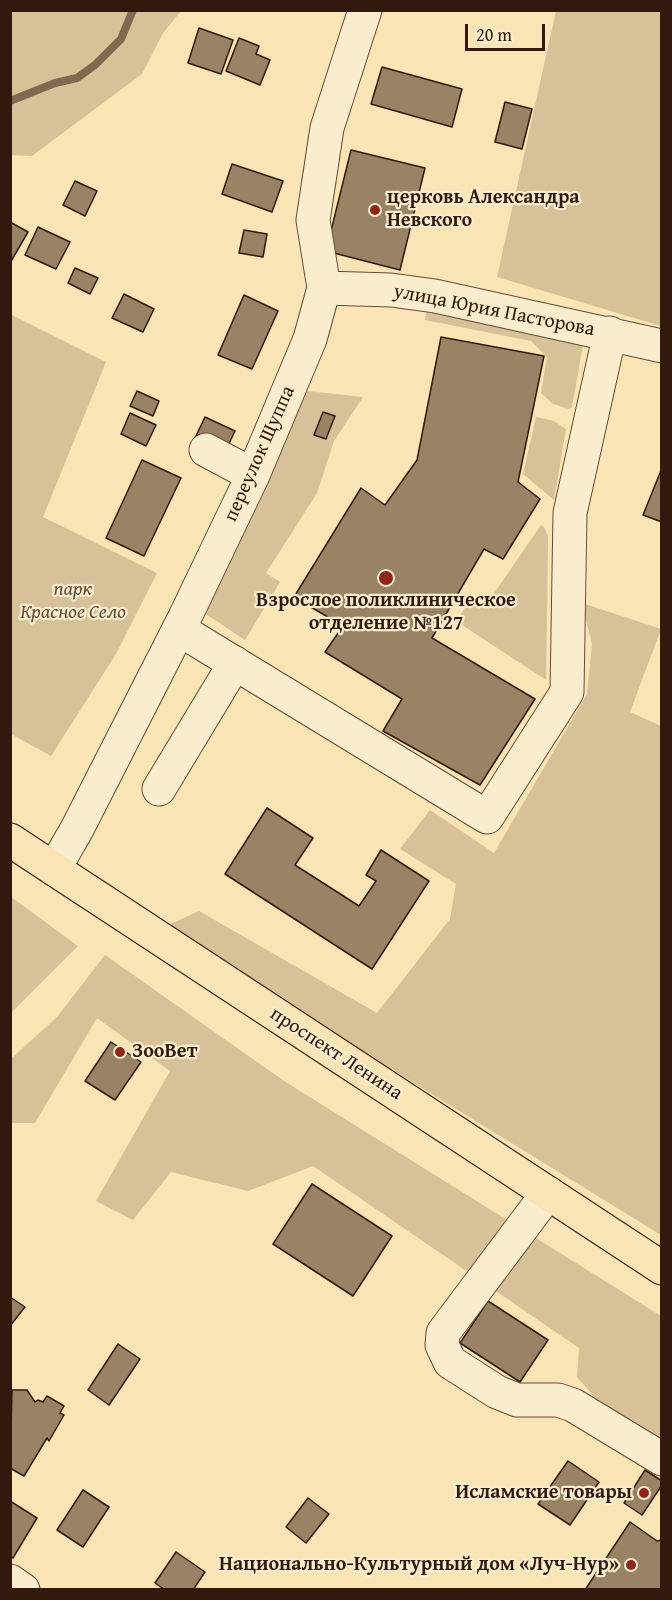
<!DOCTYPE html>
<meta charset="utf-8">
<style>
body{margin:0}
#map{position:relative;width:672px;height:1600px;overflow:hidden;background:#f8e4b4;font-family:"Gentium Book Plus",serif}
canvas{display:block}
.frame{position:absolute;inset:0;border:12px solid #32190e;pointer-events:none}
.scale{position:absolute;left:465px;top:24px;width:80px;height:27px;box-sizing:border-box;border:3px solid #32190e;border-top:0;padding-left:8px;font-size:18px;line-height:21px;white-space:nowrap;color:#32190e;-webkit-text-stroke:4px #faedce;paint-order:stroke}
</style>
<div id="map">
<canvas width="672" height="1600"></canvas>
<div class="frame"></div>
<div class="scale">20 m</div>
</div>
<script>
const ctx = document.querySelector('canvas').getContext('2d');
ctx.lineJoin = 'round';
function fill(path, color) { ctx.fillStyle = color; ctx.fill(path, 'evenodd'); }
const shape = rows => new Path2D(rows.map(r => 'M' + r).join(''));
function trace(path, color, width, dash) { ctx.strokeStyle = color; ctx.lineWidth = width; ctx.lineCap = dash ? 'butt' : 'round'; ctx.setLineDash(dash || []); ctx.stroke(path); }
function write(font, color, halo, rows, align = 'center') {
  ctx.font = font + ' "Gentium Book Plus",serif'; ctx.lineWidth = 4.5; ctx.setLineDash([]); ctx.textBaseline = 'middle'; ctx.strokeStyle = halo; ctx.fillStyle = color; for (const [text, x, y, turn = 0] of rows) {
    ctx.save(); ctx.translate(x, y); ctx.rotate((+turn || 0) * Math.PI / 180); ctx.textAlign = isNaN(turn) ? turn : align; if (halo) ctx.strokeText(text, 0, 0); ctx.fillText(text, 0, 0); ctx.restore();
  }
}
const green = shape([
 [11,10,181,10,181,11,163,33,142,74,32,156,11,155],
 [556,11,661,11,661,326,497,277],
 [428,303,585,334,572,407,569,409,553,404,541,393,547,357,531,341,425,320],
 [10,314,106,362,43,517,157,573,116,654,51,756,11,734],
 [298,390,363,397,334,441,317,493,266,573,280,582,245,640,203,612],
 [536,417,554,421,566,429,554,500,523,474],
 [541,525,544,527,548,536,546,680,456,621,471,599,484,608],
 [582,603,661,629,630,712,661,726,661,1235,162,928,199,911,377,1013,450,919,456,884,400,849,430,810,494,853,587,694,592,644],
 [11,897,78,946,11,1013],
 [105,955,284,1081,661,1316,661,1448,613,1418,577,1377,579,1348,313,1166,248,1191,171,1172,133,1220,96,1201,170,1071,97,1018,35,1123,11,1123,11,1056,13,1057,57,1017]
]);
const stream = shape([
 [10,101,55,83,77,78,95,65,121,39,133,10]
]);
const building = shape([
 [199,28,233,40,221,74,188,63,199,28],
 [239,38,259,46,256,54,270,60,260,85,226,71,239,38],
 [382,67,462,89,452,127,371,104,382,67],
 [505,102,532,109,522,149,495,142,505,102],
 [351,150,425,168,400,270,326,251,351,150],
 [232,164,283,181,272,212,222,194,232,164],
 [75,181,97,191,85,216,63,205,75,181],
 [10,222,28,232,10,263,10,222],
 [38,227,70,242,56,269,25,255,38,227],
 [244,230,267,234,263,257,239,253,244,230],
 [75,268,98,278,90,294,68,283,75,268],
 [124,294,154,309,143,332,112,318,124,294],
 [244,295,278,311,252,369,218,355,244,295],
 [441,337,544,356,518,482,540,499,503,559,484,549,432,638,535,699,480,785,383,731,402,699,325,652,343,626,294,597,361,488,385,505,417,460,441,337],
 [137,391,159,401,153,416,130,406,137,391],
 [323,412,335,416,326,439,314,435,323,412],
 [130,413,156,425,146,446,121,434,130,413],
 [205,417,235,431,225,452,195,438,205,417],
 [142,460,181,478,144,556,106,538,142,460],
 [662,468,662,522,643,515,662,468],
 [267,808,313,838,295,865,359,906,376,881,366,875,381,850,429,881,372,969,225,874,267,808],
 [111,1042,141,1062,115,1100,85,1081,111,1042],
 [312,1184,392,1236,353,1296,273,1244,312,1184],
 [10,1297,25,1307,10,1326,10,1297],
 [488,1301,548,1340,520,1382,460,1343,488,1301],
 [118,1344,140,1359,109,1405,88,1390,118,1344],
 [12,1390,27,1390,35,1402,38,1400,43,1402,47,1396,64,1406,60,1413,64,1415,49,1441,47,1438,24,1476,10,1468,12,1390],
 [568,1461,599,1482,570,1525,538,1504,568,1461],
 [645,1470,662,1481,662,1485,642,1515,624,1503,645,1470],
 [83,1490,109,1507,83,1547,57,1530,83,1490],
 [308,1498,329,1514,306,1543,286,1527,308,1498],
 [10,1501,37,1518,13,1558,10,1556,10,1501],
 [630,1522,657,1541,662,1540,662,1590,585,1590,630,1522],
 [176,1552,205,1572,193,1590,165,1590,155,1583,176,1552]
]);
const minor = shape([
 [324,288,391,290,435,296,662,346],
 [206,450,253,475],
 [190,636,487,817,567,692,570,513,610,333],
 [159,789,235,663],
 [54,869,77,829,185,617,253,475,310,339,324,288,313,220,327,128,365,10],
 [548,1193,443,1333,442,1345,450,1362,497,1392,517,1400,558,1400,573,1405,662,1459],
 [10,1581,23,1590]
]);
const major = shape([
 [10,840,662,1268]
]);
const markers = [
 [375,210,6,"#8f2418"],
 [386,578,8,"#8f2418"],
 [120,1052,6,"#8f2418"],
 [644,1493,6,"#8f2418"],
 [631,1565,6,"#8f2418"]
];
const poiNames = [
 ["церковь Александра",387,198],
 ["Невского",387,221],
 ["Взрослое поликлиническое",386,601,"center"],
 ["отделение №127",386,624,"center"],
 ["ЗооВет",132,1052],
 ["Исламские товары",632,1493,"right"],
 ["Национально-Культурный дом «Луч-Нур»",619,1565,"right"]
];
const streetNames = [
 ["улица Юрия Пасторова",494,311,11],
 ["переулок Щуппа",260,454,-66],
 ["проспект Ленина",336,1054,33]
];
const parkNames = [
 ["парк",73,590],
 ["Красное Село",73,613]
];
fill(green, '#d6c198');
trace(stream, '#816950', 8);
fill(building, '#998364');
trace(building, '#32190e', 1.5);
trace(minor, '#644c38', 35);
trace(major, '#32190e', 35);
trace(minor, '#faedce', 33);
trace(major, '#f8e4b4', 33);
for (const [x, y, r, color] of markers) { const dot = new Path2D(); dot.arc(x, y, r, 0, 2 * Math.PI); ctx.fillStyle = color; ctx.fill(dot); trace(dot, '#faedce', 2); }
write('bold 20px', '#32190e', '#faedce', poiNames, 'left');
write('20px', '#32190e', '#faedce', streetNames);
write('italic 20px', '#634b37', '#faedce', parkNames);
</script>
